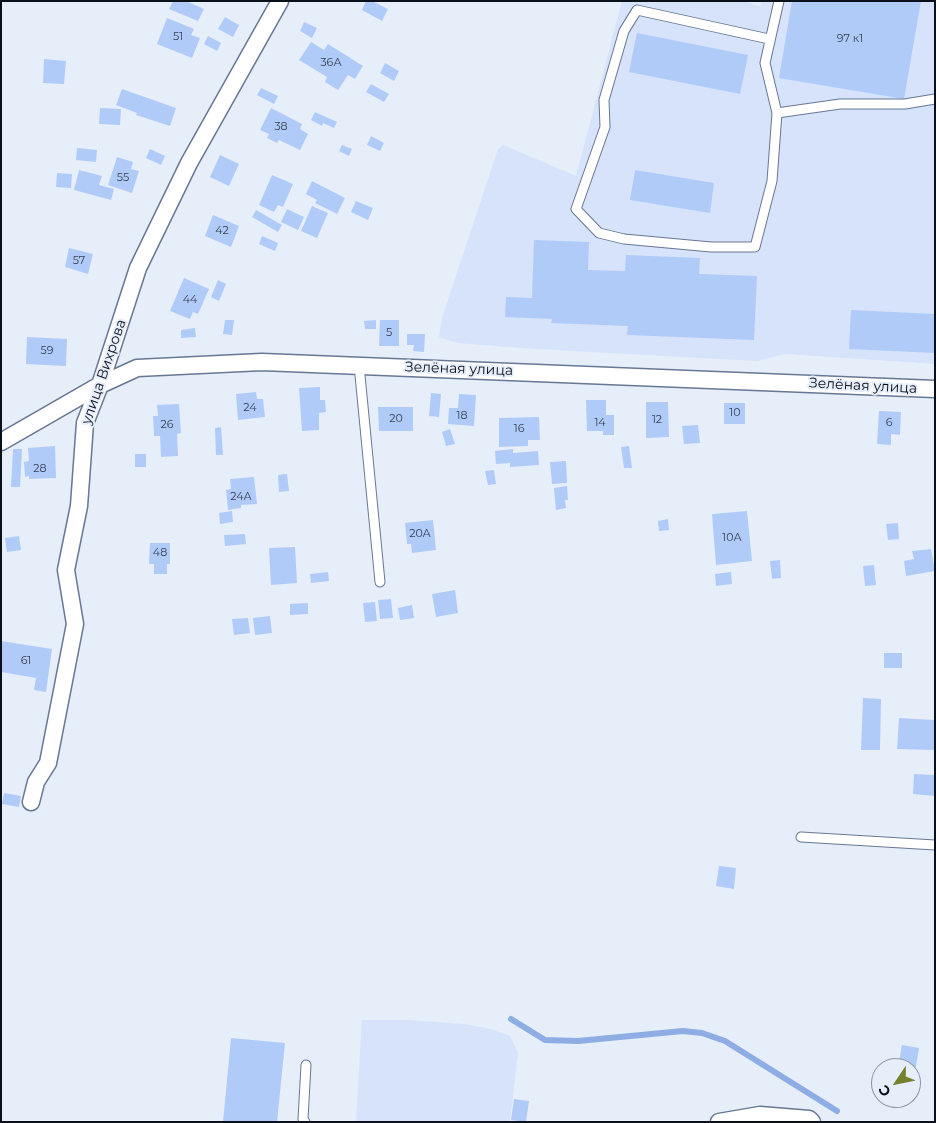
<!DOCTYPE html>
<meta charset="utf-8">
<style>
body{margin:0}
#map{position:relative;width:936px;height:1123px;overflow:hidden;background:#e6eefa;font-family:Montserrat,sans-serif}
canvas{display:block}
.frame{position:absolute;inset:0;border:2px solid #0a101a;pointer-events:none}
.north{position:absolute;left:871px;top:1058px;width:50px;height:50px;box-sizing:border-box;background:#e6eefa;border:1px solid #8e95a0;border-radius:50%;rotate:236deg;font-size:14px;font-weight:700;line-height:20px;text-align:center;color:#0a101a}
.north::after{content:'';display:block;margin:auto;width:18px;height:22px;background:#76812d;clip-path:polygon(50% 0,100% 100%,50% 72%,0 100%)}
</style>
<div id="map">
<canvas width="936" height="1123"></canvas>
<div class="frame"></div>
<div class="north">С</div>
</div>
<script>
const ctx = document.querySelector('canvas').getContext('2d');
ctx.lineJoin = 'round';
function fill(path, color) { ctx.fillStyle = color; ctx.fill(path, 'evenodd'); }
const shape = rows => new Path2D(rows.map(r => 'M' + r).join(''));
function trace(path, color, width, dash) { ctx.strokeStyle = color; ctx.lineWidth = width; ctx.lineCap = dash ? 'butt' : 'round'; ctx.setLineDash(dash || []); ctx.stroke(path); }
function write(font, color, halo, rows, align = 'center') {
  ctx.font = font + ' Montserrat,sans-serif'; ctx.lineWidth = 4; ctx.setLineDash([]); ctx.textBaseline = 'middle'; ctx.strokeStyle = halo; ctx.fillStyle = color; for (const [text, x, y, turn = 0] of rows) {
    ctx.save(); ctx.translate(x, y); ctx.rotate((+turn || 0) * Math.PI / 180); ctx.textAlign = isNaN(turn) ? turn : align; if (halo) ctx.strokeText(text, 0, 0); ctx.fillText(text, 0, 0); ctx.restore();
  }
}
const built = shape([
 [622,1,744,1,760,6,761,1,935,1,935,364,785,354,757,361,535,349,457,343,439,337,442,318,498,149,503,145,576,176],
 [362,1020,408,1020,464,1024,491,1029,510,1036,518,1053,510,1122,356,1122]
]);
const stream = shape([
 [511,1019,545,1040,578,1041,683,1031,702,1033,725,1041,837,1111]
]);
const building = shape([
 [173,1,186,1,204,9,198,21,169,9],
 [366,1,372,1,388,9,382,21,362,10],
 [792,1,921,1,904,99,779,78],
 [225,17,239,25,233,37,218,29],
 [167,18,194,29,191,35,200,38,192,58,157,44],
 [304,22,317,28,312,38,300,31],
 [637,33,748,55,740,94,629,72],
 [208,36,221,43,217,51,204,44],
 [311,42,324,50,328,44,363,66,355,79,348,75,338,90,325,82,327,77,299,60],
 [44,59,66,61,64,84,43,83],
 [385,63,399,71,394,81,380,73],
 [371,84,389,94,384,102,366,92],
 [261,88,278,96,274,104,257,95],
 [122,89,176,108,170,126,136,115,137,113,116,105],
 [100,108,121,109,120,125,99,124],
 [271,108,302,124,300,129,308,134,300,150,279,140,277,143,267,138,269,134,260,130],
 [315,112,337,122,334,128,323,123,322,126,311,120],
 [371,136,384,143,380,151,367,145],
 [342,145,352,149,349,156,339,151],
 [77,148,97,150,96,162,76,160],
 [150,149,165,156,161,165,146,158],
 [220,155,239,164,229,186,210,177],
 [117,157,133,162,131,169,139,171,132,193,108,185],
 [79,170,102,176,99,185,114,189,111,200,74,190],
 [635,170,714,183,710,213,630,200],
 [57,173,72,174,71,188,56,187],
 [272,175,293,184,283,207,278,205,274,212,259,205],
 [312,181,345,198,337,214,315,203,317,200,306,194],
 [356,201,373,208,368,220,351,212],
 [312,206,328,213,317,238,301,231],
 [287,209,304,217,298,230,281,222],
 [256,210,282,225,278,232,252,217],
 [213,215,239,226,231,247,205,236],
 [262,236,278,243,275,251,259,244],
 [534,240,589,242,588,270,625,271,626,255,700,258,699,274,757,276,754,340,627,335,628,326,551,323,552,319,505,317,506,297,532,298],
 [69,248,93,254,88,274,65,267],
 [184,278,209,289,198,314,193,312,190,319,170,311],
 [218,280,226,284,219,301,211,297],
 [851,310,935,314,935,353,849,349],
 [225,320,234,320,232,335,223,334],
 [376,320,376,329,365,329,364,321],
 [380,320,399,320,399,346,379,346],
 [195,328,196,337,181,338,181,330],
 [407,334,425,334,424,352,413,351,414,345,407,345],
 [27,337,67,339,66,366,26,364],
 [320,387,320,400,325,400,326,412,319,413,319,430,302,431,299,388],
 [256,392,257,399,263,399,265,417,238,420,236,394],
 [431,393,441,394,439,417,429,416],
 [459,394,476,395,474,426,448,424,449,408,458,408],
 [586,400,606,400,606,415,614,415,614,435,603,435,603,431,587,431],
 [646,402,668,402,669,437,646,438],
 [724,403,745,403,745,424,724,424],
 [179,404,181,433,177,434,178,456,161,457,160,436,154,436,153,416,158,416,157,405],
 [378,407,413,407,413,431,379,431],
 [879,411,901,412,900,435,891,434,891,445,877,444],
 [539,417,540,440,528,440,528,446,499,447,499,418],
 [698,425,700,443,684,444,682,426],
 [221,427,223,455,216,455,215,428],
 [450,429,455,444,446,446,442,432],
 [55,446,56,478,29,479,29,476,25,477,24,462,29,461,28,448],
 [629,446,632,468,624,468,621,447],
 [13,449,22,449,20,487,11,487],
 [513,449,513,453,538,451,539,465,510,467,510,463,496,464,495,451],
 [135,454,146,454,146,467,135,467],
 [566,461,567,483,552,484,550,462],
 [494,470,496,484,488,485,485,471],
 [287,474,289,491,279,492,278,475],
 [254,477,257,504,241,505,241,508,228,510,226,490,231,489,230,479],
 [567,486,568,500,565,500,566,508,556,510,554,488],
 [232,511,233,522,220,524,219,513],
 [747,511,752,561,716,565,712,514],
 [668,519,669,530,659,531,658,521],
 [433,520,436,550,412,553,411,544,407,544,405,523],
 [898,523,899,539,888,540,886,524],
 [245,534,246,544,225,546,224,535],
 [19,536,21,550,7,552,5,538],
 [150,543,170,543,170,564,167,564,167,574,154,574,154,564,149,564],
 [295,547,297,583,271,585,269,548],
 [931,549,935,571,906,576,904,561,914,559,912,551],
 [780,560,781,578,772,579,770,561],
 [874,565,876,585,865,586,863,566],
 [328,572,329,581,311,583,310,574],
 [731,572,732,584,716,586,715,574],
 [455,590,458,613,436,617,432,594],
 [391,599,393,618,380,619,378,600],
 [375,602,377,621,365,622,363,603],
 [308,603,308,614,290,615,290,604],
 [412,605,414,618,400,620,398,608],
 [270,616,272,633,255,635,253,618],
 [248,618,250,633,234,635,232,619],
 [1,641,52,649,46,692,34,690,36,678,1,672],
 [884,653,902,653,902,668,884,668],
 [863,698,881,699,880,750,861,750],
 [899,718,935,720,935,750,897,749],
 [914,774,935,775,935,796,913,794],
 [4,793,21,796,19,807,2,804],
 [719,866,736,868,734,889,716,886],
 [231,1038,285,1043,277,1122,223,1122],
 [902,1045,919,1048,915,1072,911,1072,911,1068,898,1068],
 [514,1099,529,1101,526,1122,511,1120]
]);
const lane = shape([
 [769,39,637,10,624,31,604,100,605,127,576,209,599,233,624,239,711,247,755,247,772,181,777,113,765,63,779,1],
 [777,113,840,104,905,104,935,99],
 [359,365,380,582],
 [801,837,935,845],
 [305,1122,303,1119,306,1065]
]);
const street = shape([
 [1,442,100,385,137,368,262,362,935,389],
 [31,802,36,782,48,763,75,624,66,570,79,506,85,423,100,385,138,268,189,163,280,1],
 [719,1122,760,1115,809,1119,812,1122]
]);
const numberNames = [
 ["51",178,37],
 ["97 к1",850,39],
 ["36А",331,63],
 ["38",281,127],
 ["55",123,178],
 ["42",222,231],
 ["57",79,261],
 ["44",190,300],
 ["5",389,333],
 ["59",47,351],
 ["24",250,408],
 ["10",735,413],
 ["18",462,416],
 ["20",396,419],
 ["12",657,420],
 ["14",600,423],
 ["6",889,423],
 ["26",167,425],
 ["16",519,429],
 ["28",40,469],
 ["24А",241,497],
 ["20А",420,534],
 ["10А",732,538],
 ["48",160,553],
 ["61",26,661]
];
const streetNames = [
 ["Зелёная улица",459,369,2],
 ["улица Вихрова",104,372,-71],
 ["Зелёная улица",863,386,3]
];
fill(built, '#d6e3fa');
trace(stream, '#8eade5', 6);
fill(building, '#b1cbf9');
trace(lane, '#687793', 11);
trace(street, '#687793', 19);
trace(lane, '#fff', 9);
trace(street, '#fff', 16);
write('11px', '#343f52', null, numberNames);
write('14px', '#0a101a', '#e6eefa', streetNames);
</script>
